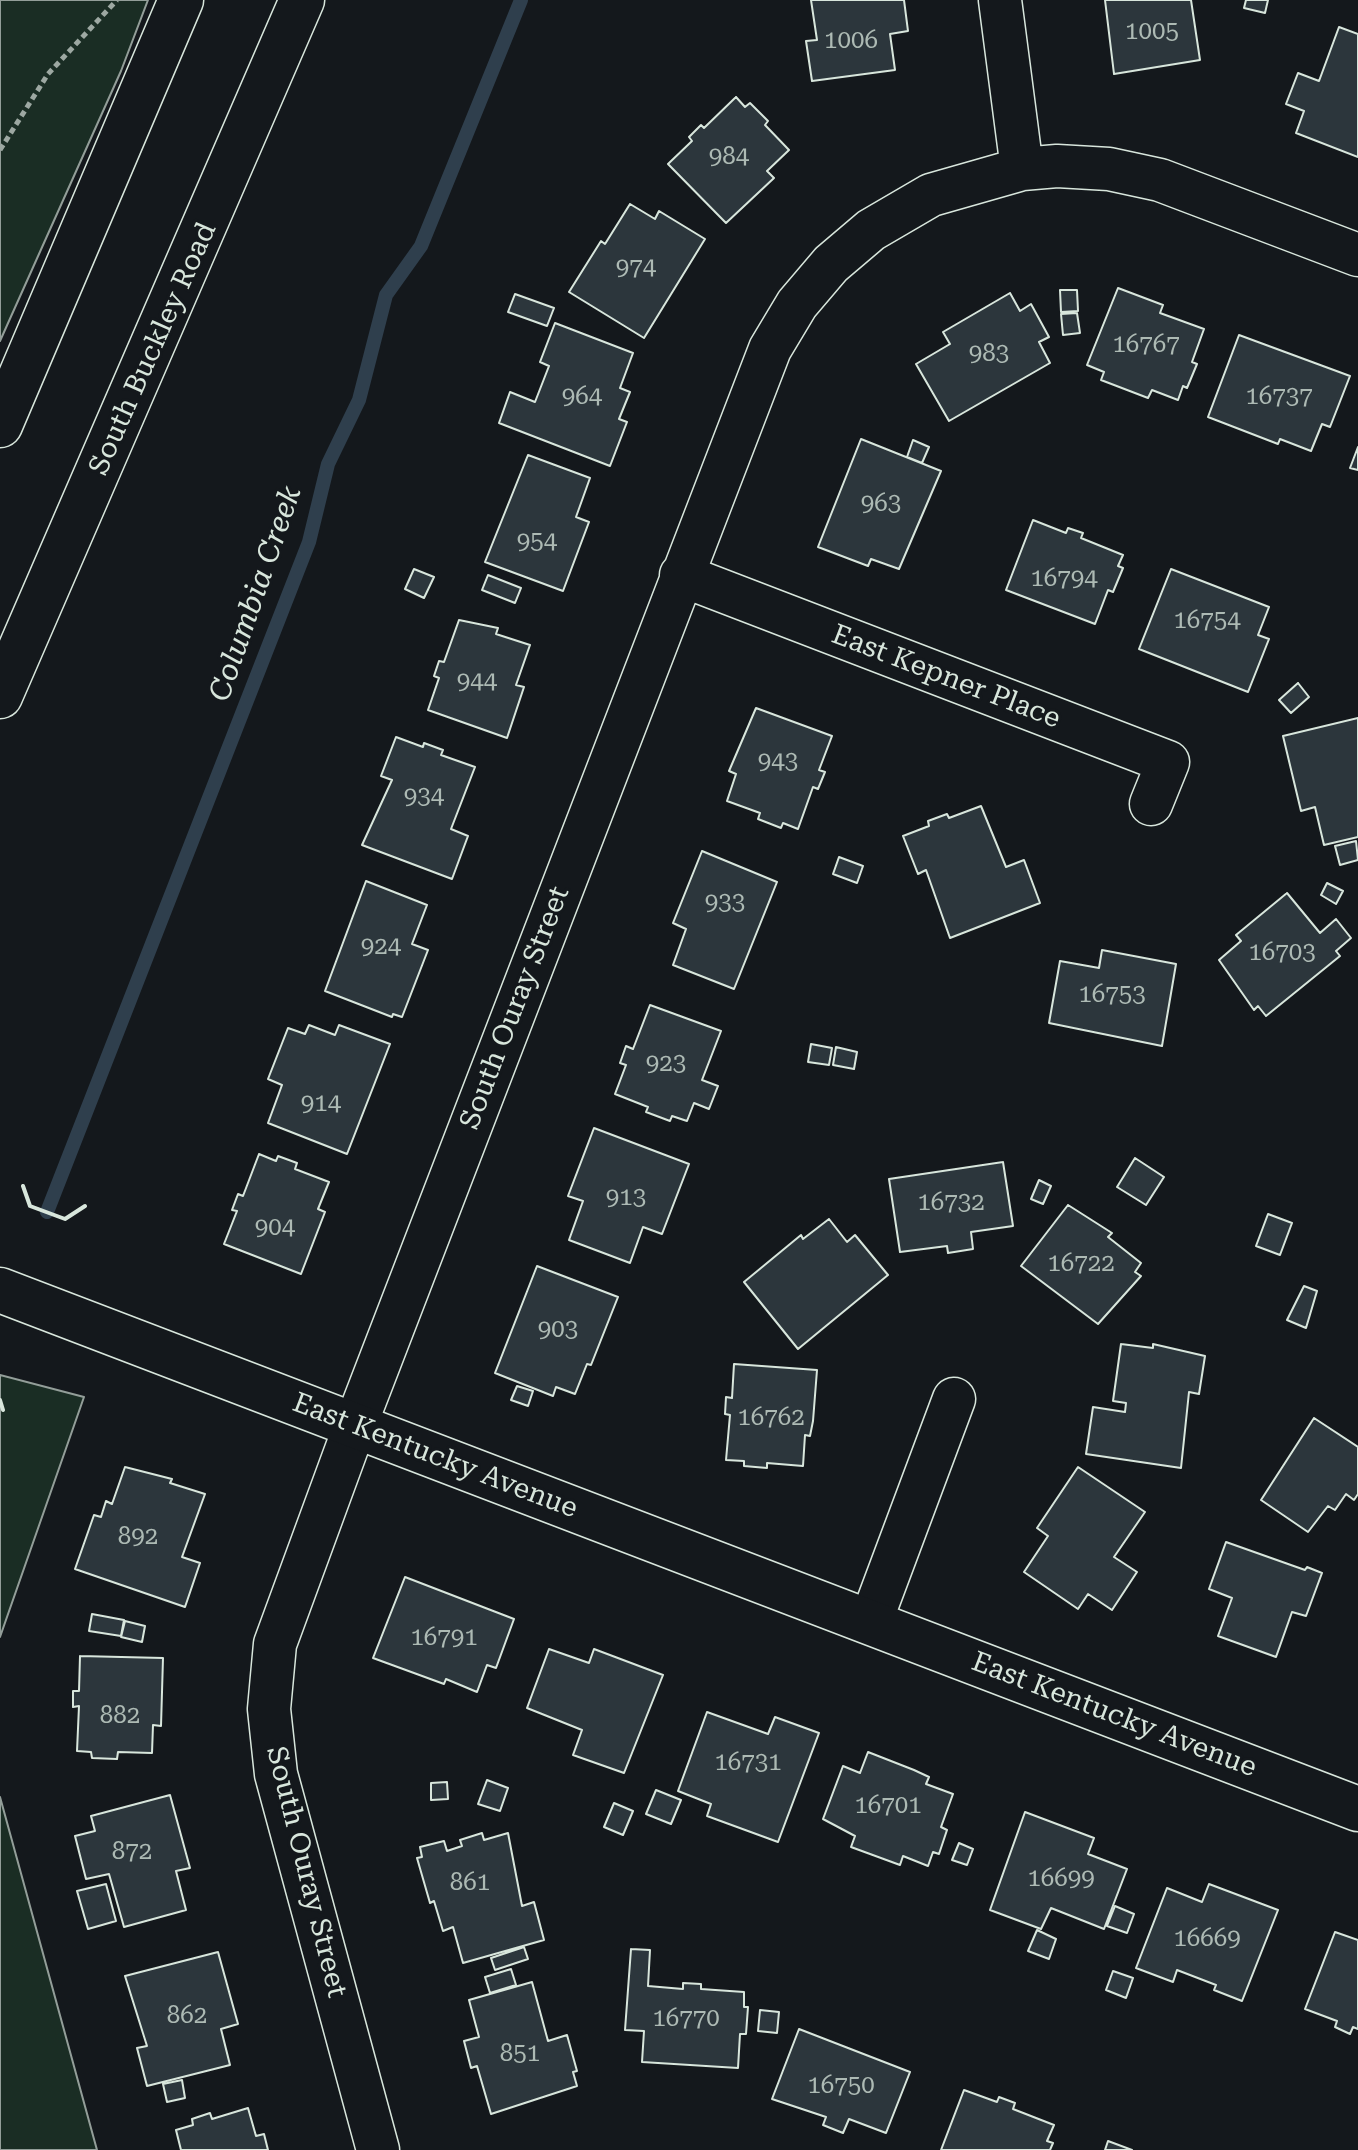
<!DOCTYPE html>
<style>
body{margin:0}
canvas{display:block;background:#14181c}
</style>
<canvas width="1358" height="2150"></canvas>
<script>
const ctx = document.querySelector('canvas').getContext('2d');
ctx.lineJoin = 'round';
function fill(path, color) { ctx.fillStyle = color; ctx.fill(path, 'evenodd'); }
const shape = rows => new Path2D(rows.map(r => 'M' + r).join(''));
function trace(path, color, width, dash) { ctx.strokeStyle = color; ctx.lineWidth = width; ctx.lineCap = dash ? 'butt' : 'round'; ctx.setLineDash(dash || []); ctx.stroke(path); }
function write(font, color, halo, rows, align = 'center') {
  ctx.font = font + ' "Roboto Serif",serif'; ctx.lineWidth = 6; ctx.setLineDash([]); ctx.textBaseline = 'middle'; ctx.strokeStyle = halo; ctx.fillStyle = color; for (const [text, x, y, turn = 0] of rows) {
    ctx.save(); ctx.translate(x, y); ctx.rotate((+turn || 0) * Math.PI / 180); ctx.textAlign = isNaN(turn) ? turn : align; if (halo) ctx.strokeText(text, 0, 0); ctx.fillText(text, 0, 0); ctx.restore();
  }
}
const green = shape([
 [0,0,148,0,121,71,0,341,0,0],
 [0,1375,84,1397,0,1637,0,1375],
 [0,1797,97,2150,0,2150,0,1797]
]);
const stream = shape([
 [47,1212,309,542,328,464,359,400,386,295,421,246,521,0]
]);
const building = shape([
 [811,0,904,0,908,31,890,34,895,70,812,81,806,41,817,40,811,0],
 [1105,0,1191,0,1200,60,1114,74,1105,0],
 [1246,0,1268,0,1265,13,1244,8,1246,0],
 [1339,27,1358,34,1358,157,1296,133,1304,111,1286,104,1298,73,1319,81,1339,27],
 [736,97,745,107,750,103,768,121,765,125,789,150,767,171,774,178,726,223,668,164,692,141,689,137,701,125,704,128,736,97],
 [630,204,655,219,659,211,705,239,644,338,569,292,601,241,605,244,630,204],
 [1118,288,1163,305,1160,313,1204,329,1192,362,1197,364,1187,388,1183,386,1178,400,1152,390,1148,398,1101,380,1104,372,1087,365,1118,288],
 [1060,290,1077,290,1078,311,1061,312,1060,290],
 [1010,293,1020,311,1031,304,1049,337,1039,342,1050,363,949,421,916,364,950,344,943,332,1010,293],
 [515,294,554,308,547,326,508,312,515,294],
 [1077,313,1080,333,1063,335,1061,314,1077,313],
 [555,323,633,353,620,388,630,392,619,419,627,422,610,466,499,423,510,392,535,402,549,366,540,362,555,323],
 [1239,335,1350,376,1330,427,1322,424,1311,451,1280,439,1278,444,1208,417,1239,335],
 [861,439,941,471,899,569,871,559,868,566,818,547,861,439],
 [913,440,929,447,922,463,907,457,913,440],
 [1358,447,1358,470,1350,468,1358,447],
 [528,455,590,478,576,517,589,522,563,591,485,562,528,455],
 [1033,520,1066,533,1068,528,1083,533,1081,538,1123,555,1118,566,1123,568,1113,592,1108,590,1095,624,1006,590,1033,520],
 [414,569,434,577,424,598,405,589,414,569],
 [1171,569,1269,607,1258,635,1269,639,1248,692,1139,649,1171,569],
 [488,575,521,588,515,603,482,590,488,575],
 [459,620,498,628,496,634,530,645,516,685,524,687,507,738,428,710,439,678,434,676,439,661,444,662,459,620],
 [1298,683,1309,697,1291,713,1279,700,1298,683],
 [756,708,832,736,819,770,825,772,818,789,813,787,798,829,783,823,781,828,758,819,760,813,727,801,736,774,729,771,756,708],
 [1358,718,1358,837,1324,845,1315,807,1301,811,1283,736,1358,718],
 [396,737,423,747,424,743,443,750,441,755,475,767,451,829,468,836,452,879,362,845,392,780,381,776,396,737],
 [981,806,1006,867,1024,860,1040,903,950,938,926,870,918,874,903,836,929,826,928,821,947,814,949,818,981,806],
 [1356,841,1358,860,1340,865,1335,846,1356,841],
 [702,851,777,882,734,989,673,965,686,929,673,923,702,851],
 [839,857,863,866,857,883,833,874,839,857],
 [366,881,427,905,412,944,428,950,402,1017,393,1014,392,1017,325,991,366,881],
 [1327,883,1343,891,1336,904,1321,895,1327,883],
 [1287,893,1320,933,1336,919,1351,938,1336,951,1340,956,1266,1016,1258,1006,1254,1010,1219,960,1241,941,1236,935,1287,893],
 [1102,950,1176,964,1162,1046,1049,1023,1060,961,1099,968,1102,950],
 [650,1005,721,1031,702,1080,718,1086,709,1109,694,1103,687,1121,672,1116,670,1121,646,1112,648,1107,615,1094,626,1065,620,1063,626,1046,633,1049,650,1005],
 [309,1025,335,1035,339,1025,390,1044,347,1154,268,1123,282,1085,268,1079,288,1028,305,1034,309,1025],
 [811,1044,832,1048,829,1065,808,1062,811,1044],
 [836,1047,857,1052,854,1069,833,1065,836,1047],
 [594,1128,689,1164,662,1234,643,1227,630,1263,569,1240,583,1201,568,1196,594,1128],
 [259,1154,276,1161,278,1156,297,1163,295,1169,329,1182,318,1209,325,1212,301,1274,224,1244,237,1211,232,1210,238,1194,243,1196,259,1154],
 [1135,1158,1164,1177,1146,1205,1117,1187,1135,1158],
 [1003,1162,1013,1226,971,1232,973,1249,948,1253,947,1246,900,1252,889,1179,1003,1162],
 [1039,1180,1051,1186,1043,1204,1031,1199,1039,1180],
 [1068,1205,1112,1233,1108,1237,1141,1263,1135,1272,1141,1276,1098,1324,1021,1266,1068,1205],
 [1268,1214,1292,1223,1280,1255,1256,1246,1268,1214],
 [829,1219,847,1242,855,1235,888,1275,798,1349,744,1282,801,1235,803,1239,829,1219],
 [537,1266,618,1297,591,1365,587,1364,575,1394,556,1387,553,1396,495,1373,537,1266],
 [1304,1286,1317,1291,1306,1328,1287,1320,1304,1286],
 [1121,1344,1153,1348,1153,1344,1205,1356,1199,1394,1189,1392,1181,1468,1086,1454,1093,1407,1125,1412,1126,1403,1113,1401,1121,1344],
 [734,1364,817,1370,813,1421,810,1436,805,1435,803,1466,767,1463,767,1468,744,1466,744,1461,726,1460,730,1415,725,1414,726,1397,732,1398,734,1364],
 [517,1386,533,1391,528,1406,511,1400,517,1386],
 [1314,1418,1358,1447,1358,1494,1354,1500,1346,1494,1335,1510,1328,1506,1308,1532,1261,1500,1314,1418],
 [125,1467,172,1479,170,1483,205,1494,182,1557,200,1563,185,1607,75,1569,94,1515,101,1517,106,1501,112,1504,125,1467],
 [1078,1467,1145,1512,1114,1557,1137,1572,1112,1610,1088,1594,1078,1609,1024,1572,1048,1536,1037,1528,1078,1467],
 [1226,1542,1305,1570,1307,1567,1322,1573,1306,1616,1292,1612,1276,1657,1218,1636,1232,1598,1209,1589,1226,1542],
 [405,1577,514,1619,496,1668,487,1665,477,1692,446,1679,444,1684,373,1658,405,1577],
 [92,1614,124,1620,121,1636,89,1631,92,1614],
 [125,1621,145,1626,142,1642,121,1637,125,1621],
 [549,1649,589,1663,594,1649,663,1675,624,1773,573,1755,582,1730,527,1708,549,1649],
 [80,1656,163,1658,161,1726,153,1725,152,1753,118,1752,117,1759,92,1758,91,1752,77,1751,79,1706,73,1707,73,1691,79,1691,80,1656],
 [707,1712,768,1734,775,1717,819,1733,778,1842,707,1816,711,1804,678,1791,707,1712],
 [868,1752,914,1770,929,1777,926,1784,953,1794,941,1827,947,1830,939,1854,933,1852,928,1866,903,1856,900,1865,851,1847,855,1836,823,1819,843,1766,860,1773,868,1752],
 [487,1780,508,1788,500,1811,478,1804,487,1780],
 [447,1782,448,1799,431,1800,431,1783,447,1782],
 [656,1790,681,1800,671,1824,646,1814,656,1790],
 [170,1795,190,1868,176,1871,186,1910,124,1927,109,1874,86,1879,75,1836,95,1831,91,1816,170,1795],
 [614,1803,633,1811,623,1835,604,1827,614,1803],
 [1025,1812,1094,1838,1088,1854,1127,1869,1104,1929,1051,1908,1041,1929,990,1910,1025,1812],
 [482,1833,484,1840,508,1833,522,1906,534,1902,544,1940,463,1963,453,1927,443,1931,434,1901,430,1903,417,1858,422,1857,420,1847,444,1841,447,1851,462,1846,460,1840,482,1833],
 [959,1843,973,1849,967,1865,952,1860,959,1843],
 [106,1884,116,1921,88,1929,77,1891,106,1884],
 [1209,1884,1278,1910,1242,2001,1214,1990,1216,1985,1177,1970,1173,1982,1136,1968,1167,1888,1202,1902,1209,1884],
 [1115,1906,1134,1914,1127,1933,1107,1926,1115,1906],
 [1037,1930,1056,1939,1049,1959,1028,1951,1037,1930],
 [1335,1932,1358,1940,1358,2029,1353,2027,1350,2034,1335,2027,1337,2021,1305,2009,1335,1932],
 [524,1947,528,1959,495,1970,491,1958,524,1947],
 [631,1949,650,1950,648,1986,683,1989,683,1983,701,1984,701,1989,744,1992,744,2007,748,2007,746,2034,740,2034,738,2068,642,2062,644,2031,625,2030,631,1949],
 [218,1952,238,2024,221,2029,230,2065,147,2086,137,2048,147,2046,125,1976,218,1952],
 [511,1969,516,1985,490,1993,485,1977,511,1969],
 [1113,1971,1133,1978,1126,1998,1106,1990,1113,1971],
 [532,1982,548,2041,567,2035,577,2071,573,2072,577,2086,491,2114,477,2066,471,2068,464,2041,479,2037,469,2000,532,1982],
 [760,2010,779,2012,777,2033,758,2031,760,2010],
 [799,2029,910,2072,886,2133,849,2119,843,2133,823,2125,826,2117,772,2099,799,2029],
 [182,2080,185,2098,167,2102,163,2084,182,2080],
 [964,2090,997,2102,999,2097,1015,2103,1013,2109,1054,2125,1047,2141,1053,2143,1050,2150,941,2150,964,2090],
 [248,2108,256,2136,264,2134,268,2150,181,2150,176,2130,193,2125,192,2119,210,2113,212,2119,248,2108],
 [1108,2141,1132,2150,1105,2150,1108,2141]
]);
const path = shape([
 [0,150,48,74,117,0]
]);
const minor = shape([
 [1000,0,1022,169],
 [681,575,1168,762,1151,804],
 [871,1621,954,1399],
 [378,2150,276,1774,269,1709,275,1644,355,1426,770,349,797,304,831,264,871,230,931,195,1022,169,1057,166,1109,169,1160,180,1358,255]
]);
const tertiary = shape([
 [0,1290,1358,1809]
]);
const primary = shape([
 [0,425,181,0],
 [0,696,302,0]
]);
const wall = shape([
 [23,1186,30,1206,65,1219,85,1206],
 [0,1400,3,1410]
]);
const numberNames = [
 ["1005",1152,32],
 ["1006",851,41],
 ["984",729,157],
 ["974",636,268],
 ["16767",1146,345],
 ["983",989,354],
 ["964",582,397],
 ["16737",1279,397],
 ["963",881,504],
 ["954",537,542],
 ["16794",1064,579],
 ["16754",1207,621],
 ["944",477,682],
 ["943",778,762],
 ["934",424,797],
 ["933",725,903],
 ["924",381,947],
 ["16703",1282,953],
 ["16753",1112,995],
 ["923",666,1064],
 ["914",321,1104],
 ["913",626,1198],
 ["16732",951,1203],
 ["904",275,1228],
 ["16722",1081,1264],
 ["903",558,1330],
 ["16762",771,1418],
 ["892",138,1537],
 ["16791",444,1638],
 ["882",120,1716],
 ["16731",748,1763],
 ["16701",888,1806],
 ["872",132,1852],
 ["16699",1061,1879],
 ["861",470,1883],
 ["16669",1207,1939],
 ["862",187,2016],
 ["16770",686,2019],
 ["851",520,2054],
 ["16750",841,2086]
];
const streetNames = [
 ["South Buckley Road",153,349,-66],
 ["East Kepner Place",946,677,21],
 ["South Ouray Street",515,1008,-69],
 ["East Kentucky Avenue",435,1456,21],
 ["East Kentucky Avenue",1114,1715,21],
 ["South Ouray Street",306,1872,76]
];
const waterNames = [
 ["Columbia Creek",256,594,-71]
];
fill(green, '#1a2d24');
trace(green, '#939e99', 2);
trace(stream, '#2f3f4d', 14);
fill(building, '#2c363c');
trace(building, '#d8e6dc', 2);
trace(minor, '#d8e6dc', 45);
trace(tertiary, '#d8e6dc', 47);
trace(primary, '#d8e6dc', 47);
trace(path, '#9da8a2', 5, [6, 4]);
trace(minor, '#14181c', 42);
trace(tertiary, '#14181c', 44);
trace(primary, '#14181c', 44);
trace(wall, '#d8e6dc', 4);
write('24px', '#adbab4', null, numberNames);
write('28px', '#d8e6dc', '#14181c', streetNames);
write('italic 30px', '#d8e6dc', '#14181c', waterNames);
</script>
